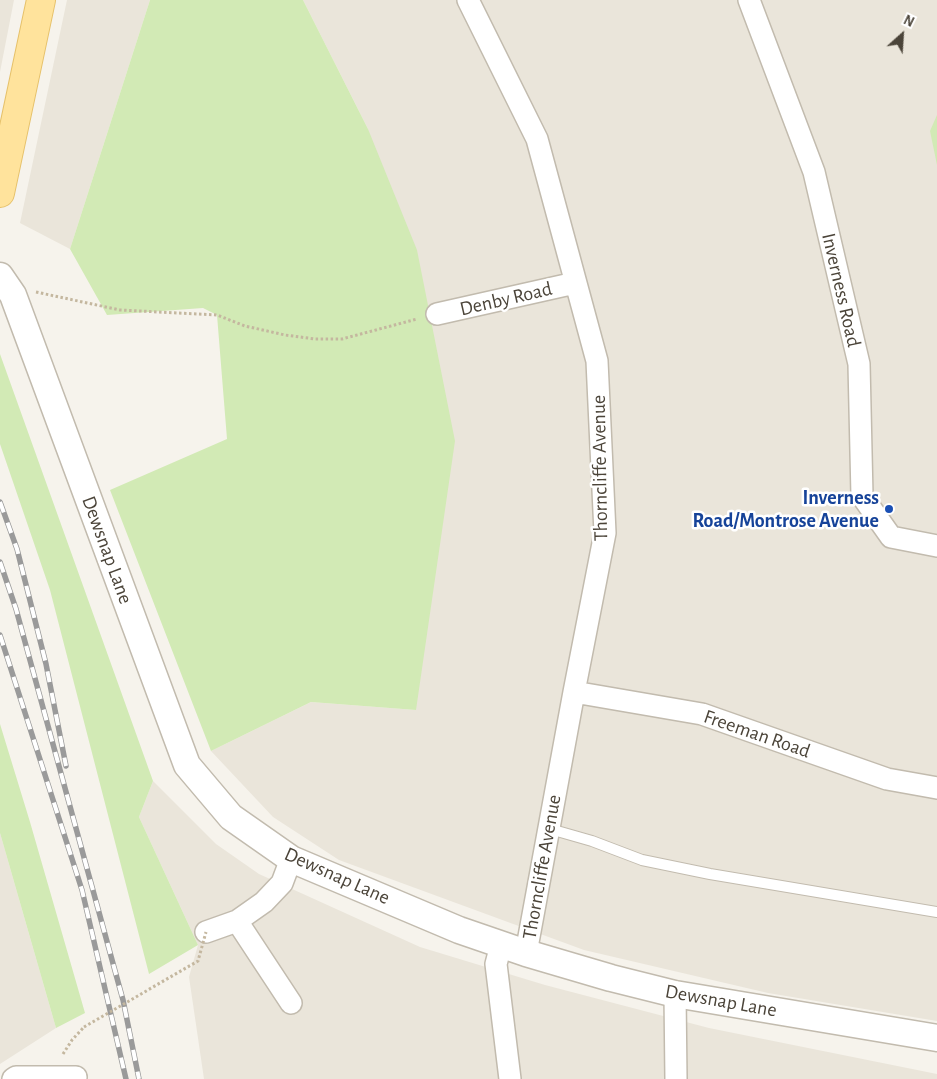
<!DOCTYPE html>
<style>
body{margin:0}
#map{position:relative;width:937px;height:1079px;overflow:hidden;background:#f6f3ec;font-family:"Alegreya Sans",sans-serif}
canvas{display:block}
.north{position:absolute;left:877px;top:10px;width:50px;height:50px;-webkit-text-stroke:4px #fff;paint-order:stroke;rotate:26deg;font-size:14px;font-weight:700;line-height:20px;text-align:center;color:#4b4439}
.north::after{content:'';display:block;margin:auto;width:18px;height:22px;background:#4b4439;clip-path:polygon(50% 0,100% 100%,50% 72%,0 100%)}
</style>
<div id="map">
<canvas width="937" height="1079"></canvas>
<div class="north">N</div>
</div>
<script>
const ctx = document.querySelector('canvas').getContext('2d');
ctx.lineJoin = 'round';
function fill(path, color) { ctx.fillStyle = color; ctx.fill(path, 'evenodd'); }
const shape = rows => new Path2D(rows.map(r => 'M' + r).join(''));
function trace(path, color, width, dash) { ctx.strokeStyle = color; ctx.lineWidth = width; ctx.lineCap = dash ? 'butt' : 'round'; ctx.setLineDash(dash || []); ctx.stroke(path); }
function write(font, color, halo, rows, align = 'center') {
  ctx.font = font + ' "Alegreya Sans",sans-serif'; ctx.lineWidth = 5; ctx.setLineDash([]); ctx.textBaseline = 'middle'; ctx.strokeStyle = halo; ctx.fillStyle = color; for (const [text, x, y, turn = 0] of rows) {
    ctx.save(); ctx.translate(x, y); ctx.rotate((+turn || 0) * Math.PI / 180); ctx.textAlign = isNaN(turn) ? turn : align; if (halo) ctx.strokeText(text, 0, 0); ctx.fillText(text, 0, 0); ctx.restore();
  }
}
const residential = shape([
 [0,0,14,0,0,72],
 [67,0,150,0,70,249,20,223],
 [303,0,937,0,937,1021,768,993,584,950,339,860,273,817,211,751,311,702,416,710,368,129],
 [153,781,216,844,259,874,420,947,545,985,709,1028,937,1074,937,1079,204,1079,189,977,198,945,139,817],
 [0,833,56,1028,0,1064]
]);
const green = shape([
 [150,0,303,0,368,129,417,250,455,441,416,710,311,702,211,751,110,490,227,439,217,315,203,308,107,315,70,249],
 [937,115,937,165,930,131],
 [0,354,153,781,139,817,198,945,149,974,50,590,0,444],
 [0,724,30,822,85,1013,56,1028,0,833]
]);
const path = shape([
 [36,292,120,310,217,315,245,326,285,335,315,339,342,339,417,319],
 [63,1054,72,1040,84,1027]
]);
const service = shape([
 [550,829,592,841,642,860,710,874,937,912]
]);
const minor = shape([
 [468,0,537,139,597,361,605,533,574,692,526,953],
 [749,0,814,172,859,364,862,496,891,537,937,546],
 [437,314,575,283],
 [574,692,702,714,887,779,937,788],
 [291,859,282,883,264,902,237,921,291,1003],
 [206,932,237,921],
 [501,945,496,964,510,1079],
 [675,994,676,1079],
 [13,1079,16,1077,76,1077]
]);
const tertiary = shape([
 [0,276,13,295,187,765,231,817,291,859,459,930,526,953,611,978,675,994,937,1038]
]);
const primary = shape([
 [0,193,41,0]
]);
const rail = shape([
 [0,502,17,549,46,664,66,766],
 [0,562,16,609,123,1000,139,1079],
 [0,635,82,890,126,1079]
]);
const pathBridge = shape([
 [84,1027,198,961,206,932]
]);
const markers = [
 [889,509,5,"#1a4fb4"]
];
const streetNames = [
 ["Inverness Road",841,290,77],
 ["Denby Road",506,299,-13],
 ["Thorncliffe Avenue",600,468,-91],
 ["Dewsnap Lane",107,550,70],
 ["Freeman Road",757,734,19],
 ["Thorncliffe Avenue",542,867,-80],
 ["Dewsnap Lane",337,876,24],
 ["Dewsnap Lane",721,1001,10]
];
const transitNames = [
 ["Inverness",879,498],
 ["Road/Montrose Avenue",879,521]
];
fill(residential, '#eae5da');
fill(green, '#d2eab5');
trace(service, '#c2bbae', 12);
trace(minor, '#c2bbae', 24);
trace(tertiary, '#c2bbae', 29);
trace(primary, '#e6c16a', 30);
trace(path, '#c4b79f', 3, [2.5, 2.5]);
trace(service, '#fff', 10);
trace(minor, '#fff', 21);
trace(tertiary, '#fff', 26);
trace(primary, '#ffe39c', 28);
trace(rail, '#9a9a9a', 5.5);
trace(rail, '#fff', 4, [11]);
trace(pathBridge, '#c4b79f', 3, [2.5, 2.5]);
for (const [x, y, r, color] of markers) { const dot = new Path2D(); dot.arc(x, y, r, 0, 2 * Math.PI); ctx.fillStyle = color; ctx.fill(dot); trace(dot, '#fff', 2); }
write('20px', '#4b4439', '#fff', streetNames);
write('bold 20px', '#164399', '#fff', transitNames, 'right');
</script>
